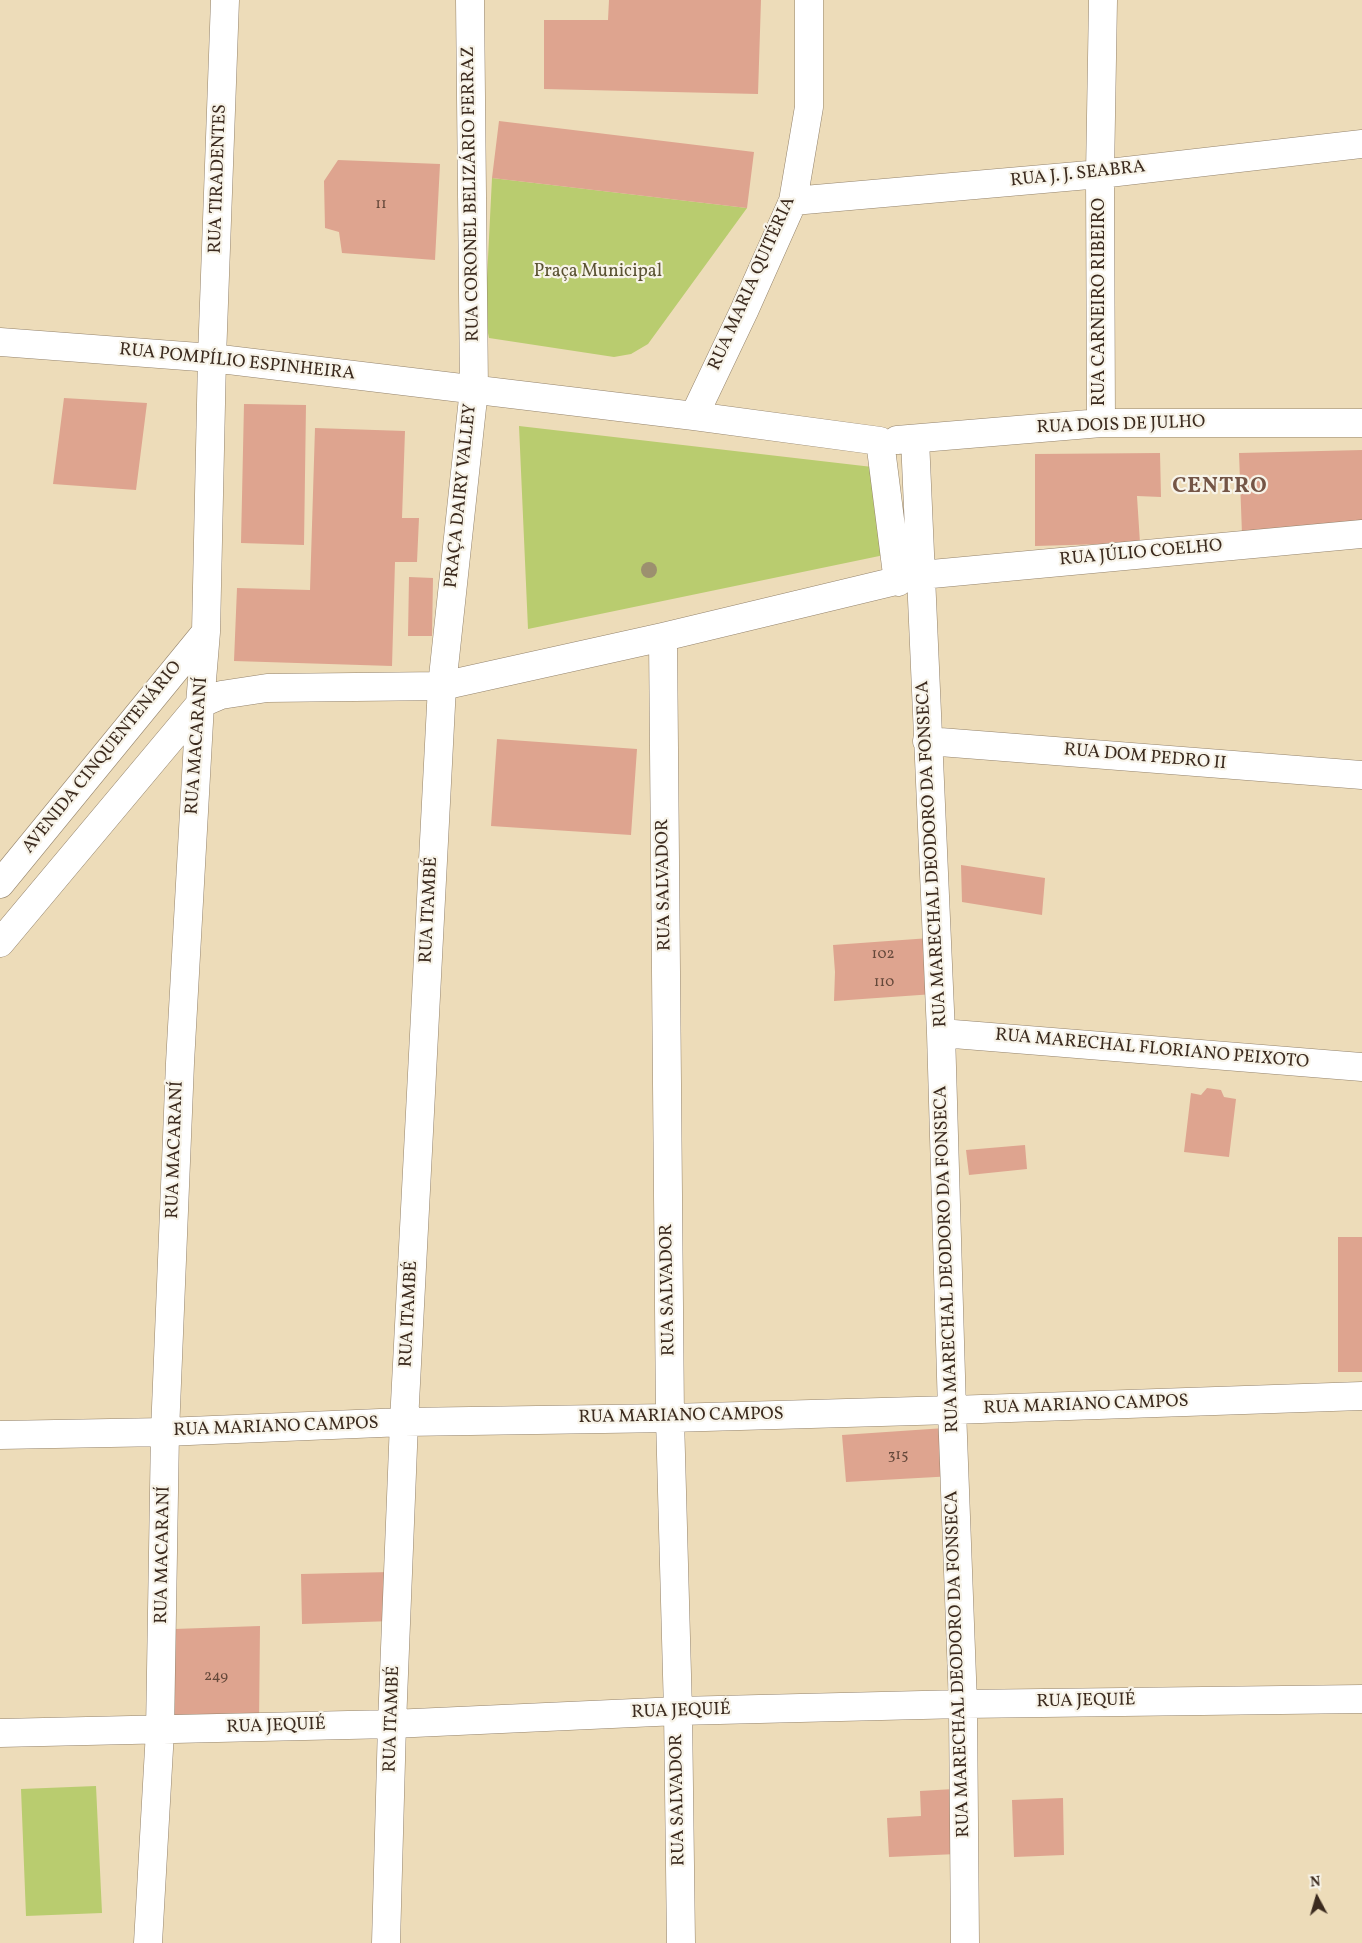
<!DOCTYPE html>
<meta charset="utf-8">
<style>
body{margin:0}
#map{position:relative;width:1362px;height:1943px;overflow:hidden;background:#eddcb9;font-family:Vollkorn,serif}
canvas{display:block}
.north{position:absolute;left:1292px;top:1873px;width:50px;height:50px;-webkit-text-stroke:4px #f7f3e8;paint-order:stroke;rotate:354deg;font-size:14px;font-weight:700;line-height:20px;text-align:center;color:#3b2a1e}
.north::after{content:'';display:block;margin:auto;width:18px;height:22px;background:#3b2a1e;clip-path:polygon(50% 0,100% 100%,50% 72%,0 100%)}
</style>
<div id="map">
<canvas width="1362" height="1943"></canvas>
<div class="north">N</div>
</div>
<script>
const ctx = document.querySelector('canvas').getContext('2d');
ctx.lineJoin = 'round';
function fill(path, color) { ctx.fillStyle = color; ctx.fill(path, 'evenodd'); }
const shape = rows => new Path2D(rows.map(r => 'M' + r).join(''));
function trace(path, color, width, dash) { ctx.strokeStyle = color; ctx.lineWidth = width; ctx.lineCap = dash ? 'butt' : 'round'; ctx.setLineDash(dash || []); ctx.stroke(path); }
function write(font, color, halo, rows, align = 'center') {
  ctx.font = font + ' Vollkorn,serif'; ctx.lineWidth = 4.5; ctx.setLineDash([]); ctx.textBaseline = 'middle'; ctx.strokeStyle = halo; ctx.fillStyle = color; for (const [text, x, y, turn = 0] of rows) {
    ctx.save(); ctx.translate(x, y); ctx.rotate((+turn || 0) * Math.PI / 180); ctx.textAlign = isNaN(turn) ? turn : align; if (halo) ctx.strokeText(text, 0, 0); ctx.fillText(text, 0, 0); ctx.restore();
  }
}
const green = shape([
 [492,178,747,208,648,344,631,354,614,357,489,338,485,318],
 [519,426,881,468,889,554,528,629],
 [96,1786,102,1913,26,1916,21,1789]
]);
const building = shape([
 [609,0,761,0,758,94,544,89,544,20,608,20],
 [499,121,754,152,747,208,492,178],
 [338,160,440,164,435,260,342,253,339,232,325,228,324,181],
 [64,398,147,403,136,490,53,484],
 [244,404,306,405,304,545,241,543],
 [315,428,405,431,402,518,419,518,417,562,395,562,392,666,234,661,237,588,310,590],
 [1362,450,1362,527,1242,534,1239,453],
 [1160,453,1161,497,1137,496,1140,543,1035,546,1035,454],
 [409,577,433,578,432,636,408,636],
 [497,739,637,749,631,835,491,826],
 [961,865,1045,878,1042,915,962,902],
 [930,938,934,994,834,1001,835,972,833,945],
 [1207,1088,1221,1090,1224,1097,1236,1099,1229,1157,1184,1152,1191,1093,1201,1095],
 [1025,1145,1027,1169,969,1175,966,1150],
 [1338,1237,1362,1237,1362,1372,1338,1372],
 [945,1428,954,1476,846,1482,842,1435],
 [391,1572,393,1621,302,1624,301,1574],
 [260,1626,259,1725,170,1726,174,1629],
 [954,1789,957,1854,889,1857,887,1818,921,1816,920,1791],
 [1063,1798,1064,1855,1014,1857,1012,1800]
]);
const minor = shape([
 [793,201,1100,174,1362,144],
 [0,342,212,358,694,416,880,441,898,582],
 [694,416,744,311,793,201,809,107,809,0],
 [1101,423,1100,174,1103,0],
 [915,439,941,1033,952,1410,963,1704,965,1943],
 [897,440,1101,423,1362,423],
 [663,637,670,1418,678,1711,681,1943],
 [927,741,1362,775],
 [0,884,206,632],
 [0,943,200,704,221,695,267,688,442,686,663,637,921,575,1362,534],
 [941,1033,1362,1067],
 [0,1435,165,1432,404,1422,670,1418,952,1410,1362,1396],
 [0,1733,392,1724,678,1711,963,1704,1362,1699],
 [148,1943,160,1731,165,1432,180,1063,200,704,206,632,212,358,225,0],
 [386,1943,392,1724,404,1422,442,686,474,389,470,0]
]);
const trees = [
 [649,570]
];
const numberNames = [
 ["11",381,205],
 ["102",883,955],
 ["110",884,983],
 ["315",898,1456],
 ["249",216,1677]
];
const streetNames = [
 ["RUA J. J. SEABRA",1078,175,-6],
 ["RUA TIRADENTES",219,179,-88],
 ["RUA CORONEL BELIZÁRIO FERRAZ",472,194,-91],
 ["RUA MARIA QUITÉRIA",753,284,-66],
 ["RUA CARNEIRO RIBEIRO",1101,302,-90],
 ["RUA POMPÍLIO ESPINHEIRA",237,363,6],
 ["RUA DOIS DE JULHO",1121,426,-2],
 ["PRAÇA DAIRY VALLEY",462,496,-84],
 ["RUA JÚLIO COELHO",1141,554,-5],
 ["RUA MACARANÍ",198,746,-86],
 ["AVENIDA CINQUENTENÁRIO",103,758,-51],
 ["RUA DOM PEDRO II",1145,758,5],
 ["RUA MARECHAL DEODORO DA FONSECA",933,854,-93],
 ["RUA SALVADOR",665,885,-91],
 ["RUA ITAMBÉ",430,910,-87],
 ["RUA MARECHAL FLORIANO PEIXOTO",1152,1050,5],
 ["RUA MACARANÍ",176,1150,-88],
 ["RUA MARECHAL DEODORO DA FONSECA",948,1259,-92],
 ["RUA SALVADOR",669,1290,-91],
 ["RUA ITAMBÉ",410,1314,-87],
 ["RUA MARIANO CAMPOS",1086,1406,-2],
 ["RUA MARIANO CAMPOS",681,1417,-1],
 ["RUA MARIANO CAMPOS",276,1428,-2],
 ["RUA MACARANÍ",164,1555,-89],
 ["RUA MARECHAL DEODORO DA FONSECA",959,1664,-92],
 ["RUA JEQUIÉ",1086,1702,-1],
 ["RUA JEQUIÉ",681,1712,-2],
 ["RUA ITAMBÉ",393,1719,-88],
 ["RUA JEQUIÉ",276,1727,-2],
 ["RUA SALVADOR",679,1800,-91]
];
const parkNames = [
 ["Praça Municipal",598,273]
];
const districtNames = [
 ["CENTRO",1220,488]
];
fill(green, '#b9cc6f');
fill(building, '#dea48f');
trace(minor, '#94836c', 29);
trace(minor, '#fff', 28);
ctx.fillStyle = '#9c906f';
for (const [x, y] of trees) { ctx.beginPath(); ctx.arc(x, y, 8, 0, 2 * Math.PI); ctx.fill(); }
write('15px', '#64483a', null, numberNames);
write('18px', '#3b2a1e', '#f7f3e8', streetNames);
write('18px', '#5a5232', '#f7f3e8', parkNames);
ctx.letterSpacing = '1px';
write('bold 22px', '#745546', '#f7f3e8', districtNames);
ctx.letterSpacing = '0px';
</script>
